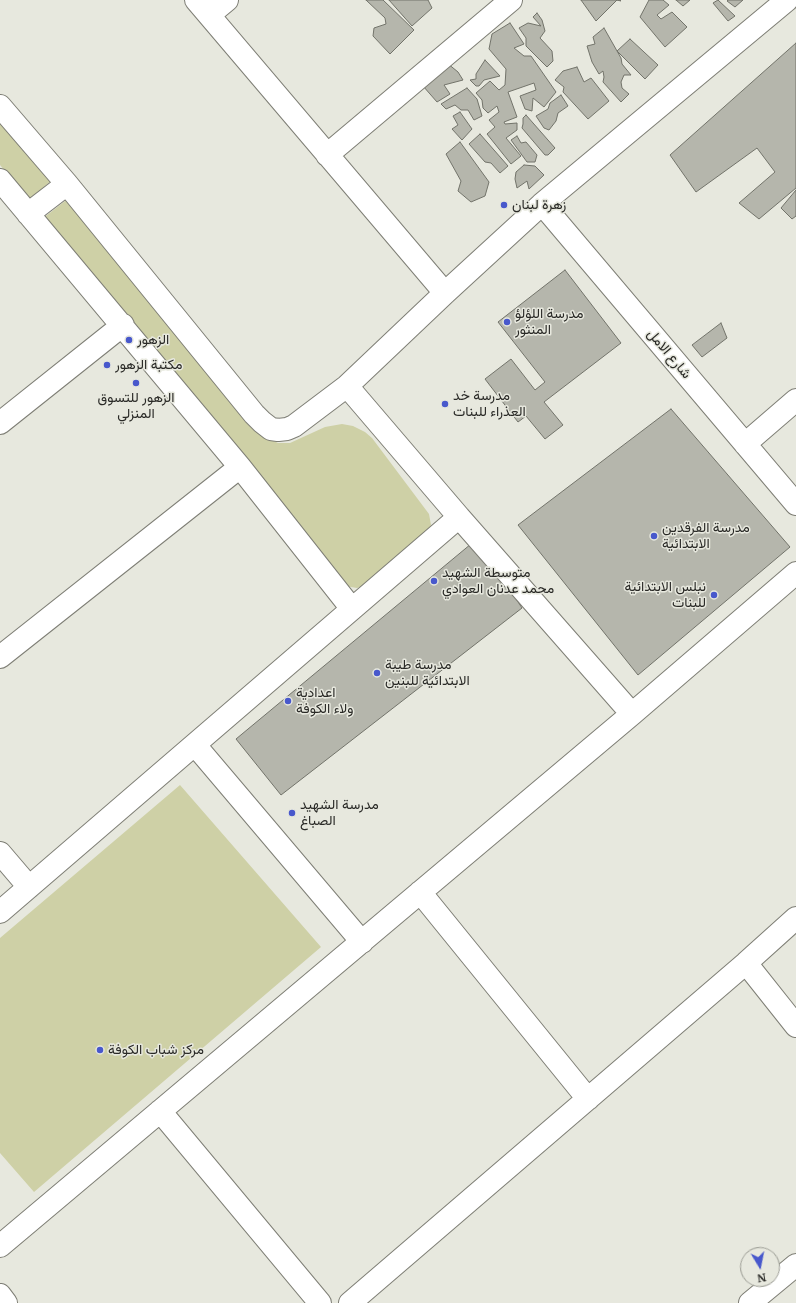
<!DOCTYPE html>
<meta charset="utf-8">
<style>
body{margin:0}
#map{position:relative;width:796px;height:1303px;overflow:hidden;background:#e7e8de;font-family:Merriweather,serif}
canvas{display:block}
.north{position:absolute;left:740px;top:1247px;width:40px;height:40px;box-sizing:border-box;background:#e7e8de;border:1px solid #9b9c94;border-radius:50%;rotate:170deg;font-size:11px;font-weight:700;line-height:16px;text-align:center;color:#292926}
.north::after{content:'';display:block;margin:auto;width:14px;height:18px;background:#4858cc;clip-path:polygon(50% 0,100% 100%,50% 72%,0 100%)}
</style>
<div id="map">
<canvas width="796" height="1303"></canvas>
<div class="north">N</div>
</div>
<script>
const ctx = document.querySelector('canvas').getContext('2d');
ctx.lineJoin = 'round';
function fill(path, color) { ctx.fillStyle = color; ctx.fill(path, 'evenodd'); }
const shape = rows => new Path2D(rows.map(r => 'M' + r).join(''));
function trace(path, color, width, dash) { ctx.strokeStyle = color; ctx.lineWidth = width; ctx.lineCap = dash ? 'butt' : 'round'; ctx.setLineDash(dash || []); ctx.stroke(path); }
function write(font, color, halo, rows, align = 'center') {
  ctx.font = font + ' Merriweather,Vazirmatn,serif'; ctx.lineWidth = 3; ctx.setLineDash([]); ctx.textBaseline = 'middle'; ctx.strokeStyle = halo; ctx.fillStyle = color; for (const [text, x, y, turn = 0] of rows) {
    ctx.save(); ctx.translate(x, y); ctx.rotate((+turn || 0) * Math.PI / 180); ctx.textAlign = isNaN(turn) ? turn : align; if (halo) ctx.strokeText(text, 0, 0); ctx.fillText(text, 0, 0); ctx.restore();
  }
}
const green = shape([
 [0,119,52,180,29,200,0,165],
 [69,198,268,438,278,443,290,443,325,427,342,424,353,426,365,432,372,438,429,514,431,525,426,536,366,585,357,588,345,586,42,219],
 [180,785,321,947,34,1192,0,1153,0,938]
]);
const building = shape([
 [366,0,383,0,414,30,390,54,373,36,374,28,386,24,385,18,366,0],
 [389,0,428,0,432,8,412,26,389,0],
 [581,0,620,0,621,1,617,0,596,21,581,0],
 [649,0,663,0,669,5,657,15,661,19,672,12,687,27,665,47,640,17,649,0],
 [676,0,690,0,683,6,676,0],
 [718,0,735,16,728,21,713,3,718,0],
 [728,0,743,0,735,7,727,1,728,0],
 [537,13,542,20,545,31,540,38,552,51,553,61,547,67,526,46,526,38,519,28,528,23,541,26,533,17,537,13],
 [510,23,524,44,514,48,524,56,531,56,556,92,544,107,533,98,532,111,525,109,520,96,536,90,534,83,508,92,517,117,504,122,505,124,517,123,517,130,506,138,521,156,511,164,487,134,495,127,489,120,499,112,497,106,488,113,483,108,482,100,476,93,490,81,499,90,505,85,506,69,489,49,492,34,510,23],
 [604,28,621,58,622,64,631,75,624,75,621,82,622,88,629,94,621,102,603,82,604,77,603,71,599,74,592,62,587,46,595,44,593,37,604,28],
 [630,39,658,65,645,79,617,51,630,39],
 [796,43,796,188,759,219,739,203,775,172,757,148,696,192,670,155,796,43],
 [485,60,500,76,484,80,479,86,476,86,470,80,476,79,476,74,485,60],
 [447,63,458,72,463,80,444,85,450,94,437,102,423,86,447,63],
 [577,67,584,82,591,78,609,101,588,119,563,92,564,87,555,80,563,71,577,67],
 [467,88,477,99,482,116,474,120,468,110,461,110,455,105,446,109,441,104,467,88],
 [561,95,568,106,558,113,556,121,549,130,544,128,536,116,548,109,550,103,561,95],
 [460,112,472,129,462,140,452,129,458,125,453,116,460,112],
 [526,115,555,148,548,155,545,155,522,128,523,124,523,118,526,115],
 [480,134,508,166,500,173,491,163,485,162,469,144,480,134],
 [517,136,521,143,526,142,537,155,535,162,527,162,511,140,517,136],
 [460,142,489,182,485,196,471,202,458,191,461,181,446,154,460,142],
 [524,165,535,166,544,175,529,189,527,181,517,188,515,179,516,172,524,165],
 [796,190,796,216,792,219,781,208,796,190],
 [565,270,621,343,544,402,563,425,545,439,526,416,518,422,485,379,511,359,535,390,545,382,498,322,565,270],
 [721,323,727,338,702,357,692,345,721,323],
 [671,409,790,547,638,675,518,525,671,409],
 [477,539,522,608,281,795,236,739,477,539]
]);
const minor = shape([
 [196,0,445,293],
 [209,15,227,0],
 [0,106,67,184,254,414,262,422,271,429,278,430,287,429,294,426,347,386,445,293,542,204,787,0],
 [327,155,511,0],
 [0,180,240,467,352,609],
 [542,204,796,504],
 [28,214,67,184],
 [0,423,123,325],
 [745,444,796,400],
 [459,517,632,714],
 [0,657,240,467],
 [195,745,362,942],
 [0,853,29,887],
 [420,892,588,1099],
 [0,912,459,517,347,386],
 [746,963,796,1026],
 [160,1111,320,1303],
 [0,1246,632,714,796,573],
 [350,1303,746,963,796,918],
 [750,1303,796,1265]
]);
const tertiary = shape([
 [0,1295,6,1303]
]);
const markers = [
 [504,205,4,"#4858cc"],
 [507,322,4,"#4858cc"],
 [129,340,4,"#4858cc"],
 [107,365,4,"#4858cc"],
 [136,383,4,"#4858cc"],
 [445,404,4,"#4858cc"],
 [654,536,4,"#4858cc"],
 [434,581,4,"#4858cc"],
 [714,595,4,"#4858cc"],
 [377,673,4,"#4858cc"],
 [288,701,4,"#4858cc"],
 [292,813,4,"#4858cc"],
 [100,1050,4,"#4858cc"]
];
const poiNames = [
 ["زهرة لبنان",512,205],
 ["مدرسة اللؤلؤ",515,314],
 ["المنثور",515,330],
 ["الزهور",137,340],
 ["مكتبة الزهور",115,365],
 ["مدرسة خد",453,396],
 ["العذراء للبنات",453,412],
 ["الزهور للتسوق",136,398,"center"],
 ["المنزلي",136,414,"center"],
 ["مدرسة الفرقدين",662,528],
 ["الابتدائية",662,544],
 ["متوسطة الشهيد",442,573],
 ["محمد عدنان العوادي",442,589],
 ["نبلس الابتدائية",706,587,"right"],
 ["للبنات",706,603,"right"],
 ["مدرسة طيبة",385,665],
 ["الابتدائية للبنين",385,681],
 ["اعدادية",296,693],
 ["ولاء الكوفة",296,709],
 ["مدرسة الشهيد",300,805],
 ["الصباغ",300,821],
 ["مركز شباب الكوفة",108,1050]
];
const streetNames = [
 ["شارع الامل",669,354,50]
];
fill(green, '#ced0a6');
fill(building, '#b5b6ac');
trace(building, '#72736a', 1);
trace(minor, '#7e7e75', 24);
trace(tertiary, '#7e7e75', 24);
trace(minor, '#fff', 22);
trace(tertiary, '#fff', 22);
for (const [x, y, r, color] of markers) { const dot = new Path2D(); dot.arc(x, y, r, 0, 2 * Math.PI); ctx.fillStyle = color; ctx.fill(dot); trace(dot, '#e7e8de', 1.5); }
write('14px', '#292926', '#e7e8de', poiNames, 'left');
write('14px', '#292926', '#e7e8de', streetNames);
</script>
